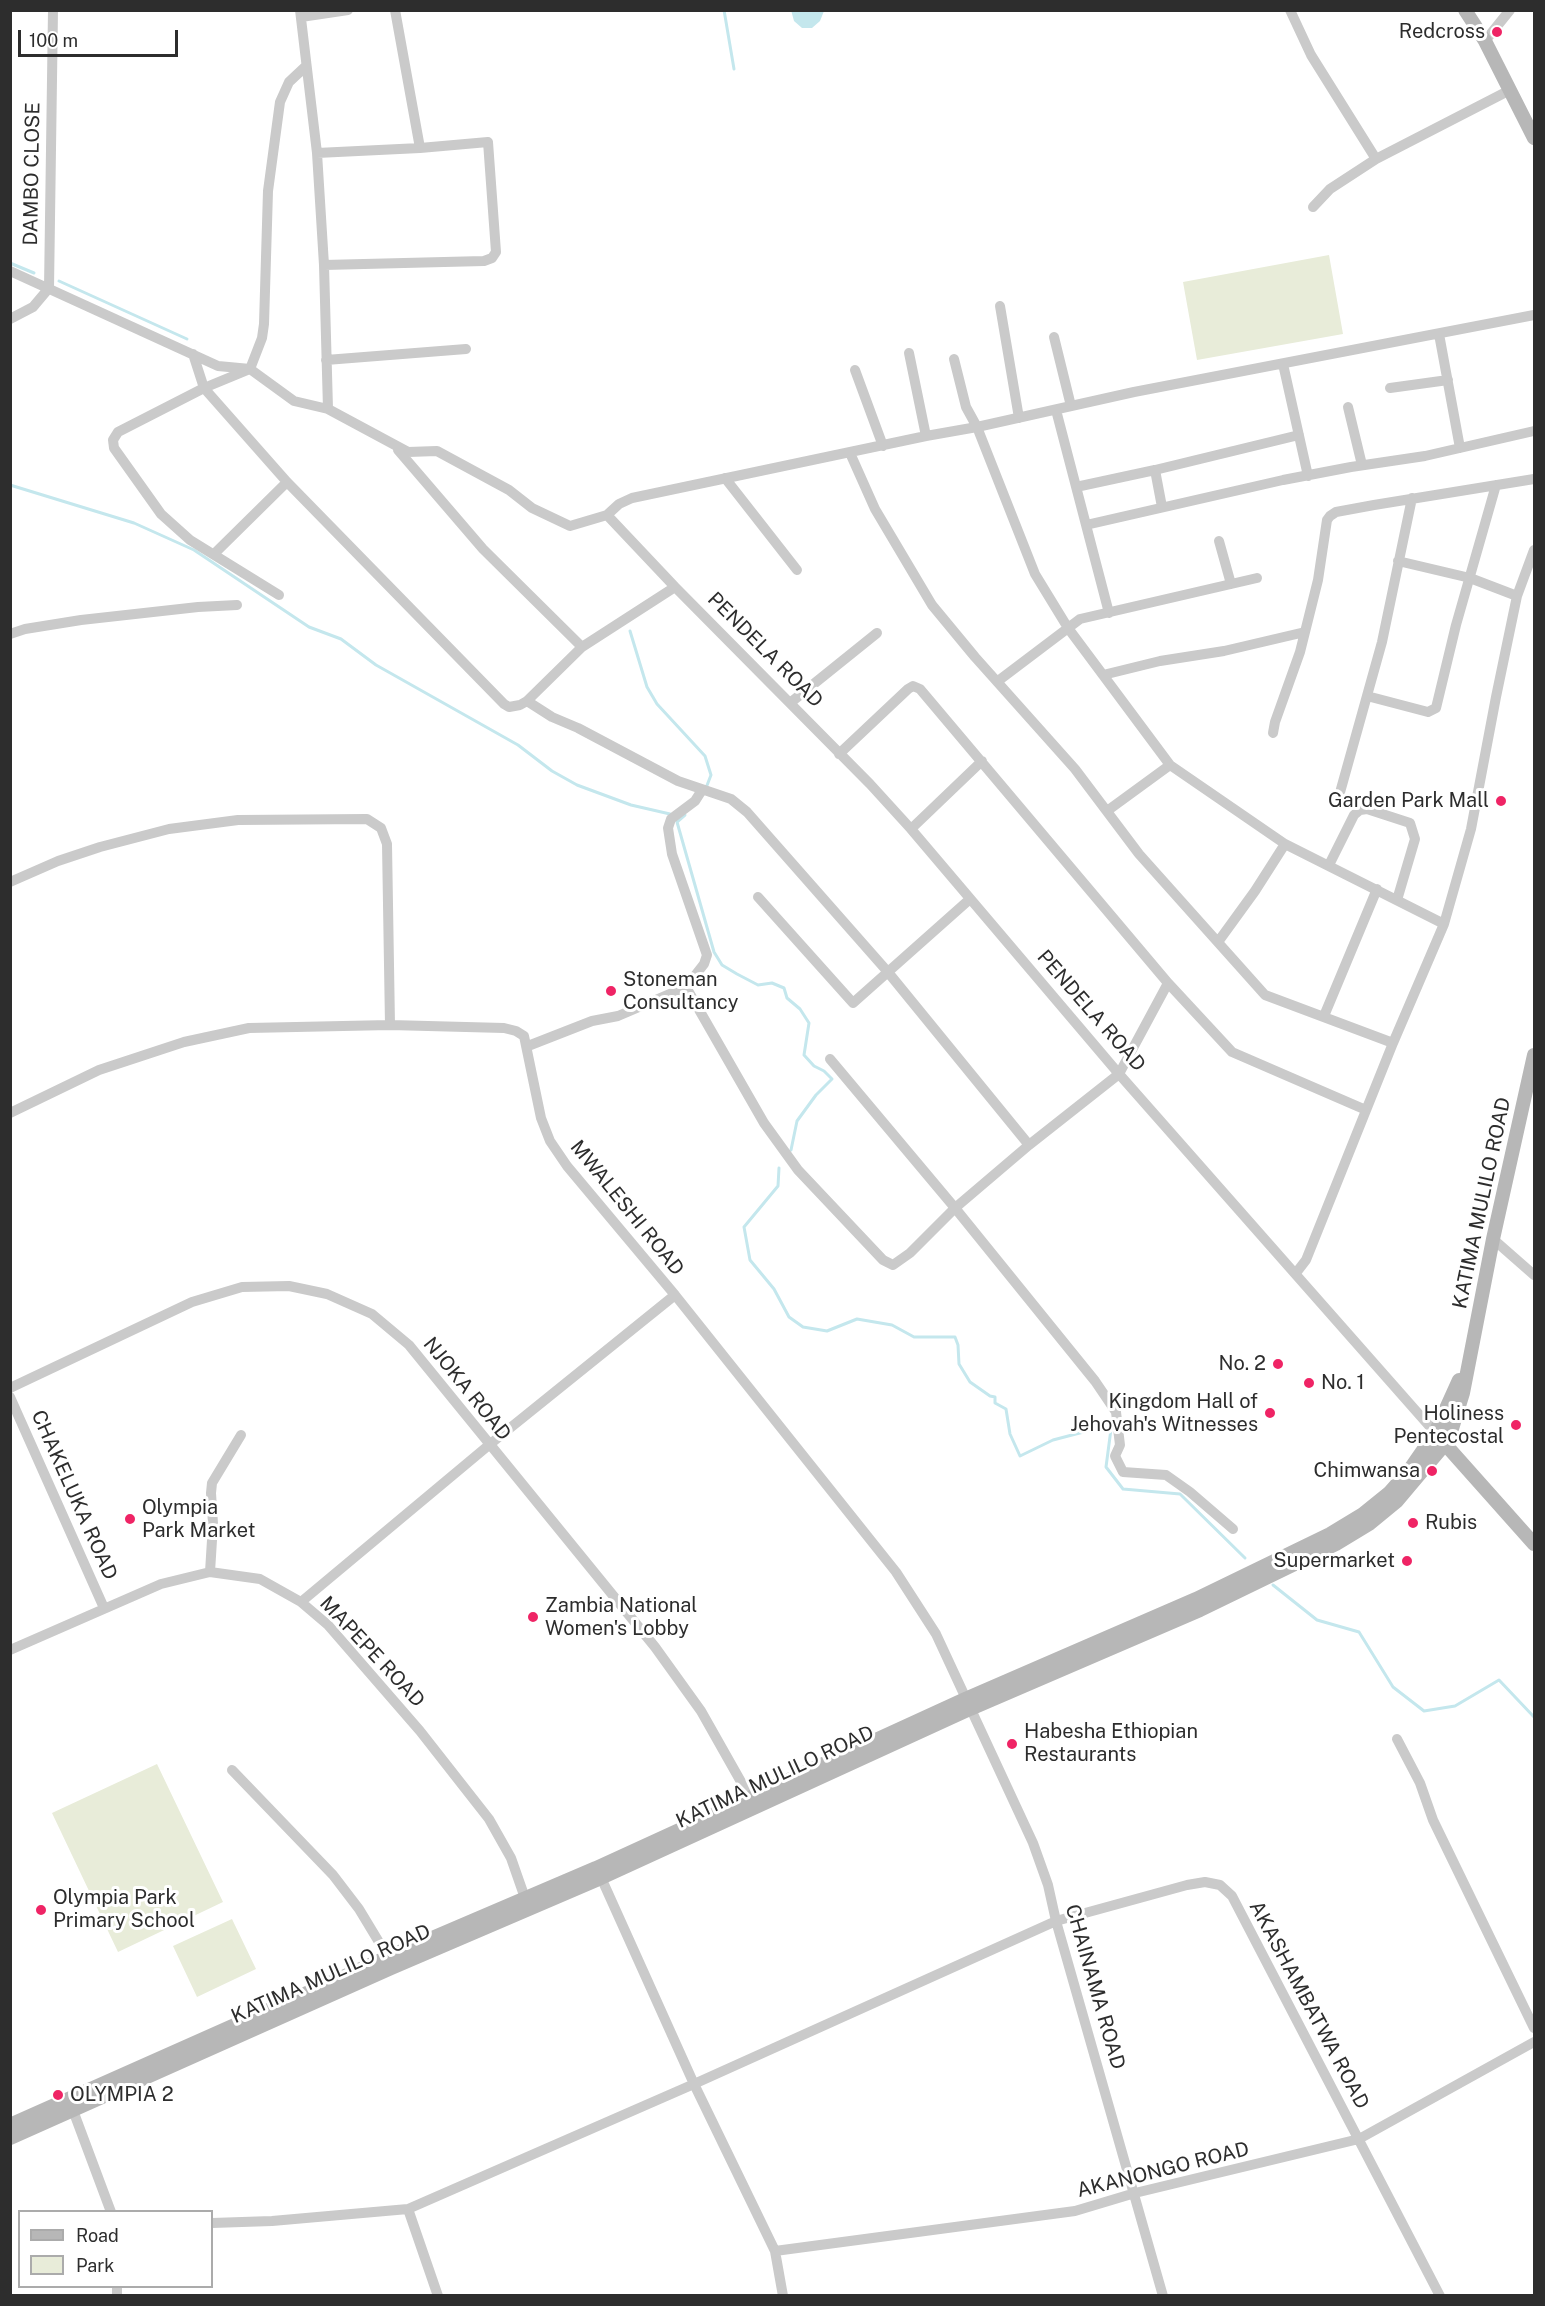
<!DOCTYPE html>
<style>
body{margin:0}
#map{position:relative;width:1545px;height:2306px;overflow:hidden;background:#fff;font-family:"Public Sans",sans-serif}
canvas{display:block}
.frame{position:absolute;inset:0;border:12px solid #2d2d2d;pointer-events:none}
.legend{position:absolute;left:18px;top:2210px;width:195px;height:78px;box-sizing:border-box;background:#fff;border:2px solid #ababab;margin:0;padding:8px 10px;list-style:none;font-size:18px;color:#2d2d2d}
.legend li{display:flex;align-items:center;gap:12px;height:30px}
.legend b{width:30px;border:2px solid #ababab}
.scale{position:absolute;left:18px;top:30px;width:160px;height:27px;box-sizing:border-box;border:3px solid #2d2d2d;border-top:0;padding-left:8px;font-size:18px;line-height:21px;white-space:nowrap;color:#2d2d2d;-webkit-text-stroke:4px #fff;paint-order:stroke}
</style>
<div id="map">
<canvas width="1545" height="2306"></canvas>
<div class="frame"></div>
<ul class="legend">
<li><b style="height:8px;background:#b7b7b7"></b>Road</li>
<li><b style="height:16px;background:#e8ecd9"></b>Park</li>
</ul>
<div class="scale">100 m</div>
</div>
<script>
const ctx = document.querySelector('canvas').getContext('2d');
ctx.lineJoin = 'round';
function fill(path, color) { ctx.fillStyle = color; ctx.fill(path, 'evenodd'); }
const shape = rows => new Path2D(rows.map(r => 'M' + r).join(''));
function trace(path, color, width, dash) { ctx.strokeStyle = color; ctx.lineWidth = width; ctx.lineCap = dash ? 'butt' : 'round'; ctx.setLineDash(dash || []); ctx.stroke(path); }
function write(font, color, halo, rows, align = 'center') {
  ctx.font = font + ' "Public Sans",sans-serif'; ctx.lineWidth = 6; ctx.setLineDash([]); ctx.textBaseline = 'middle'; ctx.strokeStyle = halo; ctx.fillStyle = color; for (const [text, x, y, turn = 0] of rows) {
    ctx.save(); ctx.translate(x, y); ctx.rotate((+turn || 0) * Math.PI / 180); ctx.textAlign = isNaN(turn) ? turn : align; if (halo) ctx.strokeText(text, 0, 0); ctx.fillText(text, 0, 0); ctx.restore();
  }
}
const green = shape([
 [1329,255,1343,334,1197,360,1183,282],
 [157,1764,223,1902,118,1952,52,1813],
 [232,1919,256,1969,197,1997,173,1946]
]);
const water = shape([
 [791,10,823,10,824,11,820,21,812,28,802,28,794,21]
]);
const stream = shape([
 [724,10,734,69],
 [10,263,34,273],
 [59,281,187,339],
 [10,485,134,523,194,550,309,627,341,639,376,665,518,745,552,771,577,785,631,805,670,814],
 [630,631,647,687,657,704,705,756,711,775,706,788],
 [685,815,677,822,714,952,722,965,737,974,758,985,772,983,784,988,787,998,800,1009,809,1023,804,1055,814,1066,824,1071,832,1079,816,1095,797,1121,791,1150],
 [779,1168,778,1186,744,1227,750,1260,774,1289,789,1317,803,1327,827,1331,857,1319,892,1325,914,1337,955,1337,958,1345,959,1364,970,1382,990,1396,995,1397,995,1403,1006,1409,1010,1434,1020,1456,1053,1440,1095,1429,1111,1429,1106,1467,1123,1489,1180,1494,1245,1558],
 [1273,1585,1317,1620,1359,1632,1393,1687,1424,1711,1455,1706,1499,1680,1534,1717]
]);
const street = shape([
 [300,10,317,153,324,265,328,409,408,452,437,451,509,490,532,508,570,526,607,515,619,504,632,498,926,436,977,427,1134,392,1534,315],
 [395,10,420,148],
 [1290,10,1311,55,1376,159],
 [301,17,348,10],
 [1485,41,1510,10],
 [317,153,420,148,488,142,496,252,492,258,484,261,324,265],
 [1313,207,1330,189,1376,159,1510,90],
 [10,271,218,366,250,369,294,401,328,409],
 [1000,306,1019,418],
 [10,319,33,307,49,288,53,10],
 [1439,334,1460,448],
 [1054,337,1071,406],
 [909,353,926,436],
 [193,354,204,388,287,482,504,704,509,707,520,705,527,701,582,647,675,587],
 [954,359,966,407,977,427,1035,574,1068,628,1170,765,1285,844,1444,924],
 [326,360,466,349],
 [1283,364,1308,476],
 [855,370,883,446],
 [1390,388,1448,380],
 [1348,407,1362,465],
 [1056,410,1109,613],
 [398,450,483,549,582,647],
 [850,453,875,509,932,605,975,657,1075,769,1139,854,1265,995,1393,1043],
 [1155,470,1162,507],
 [725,478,797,570],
 [1076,487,1155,470,1299,435],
 [607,515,675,587,870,784,911,829,1119,1074,1439,1437],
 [1086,525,1283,480,1351,467,1425,456,1534,431],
 [1219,541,1231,584],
 [214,554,287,482],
 [1398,561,1470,578,1517,596],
 [279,595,190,540,161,514,114,448,113,440,118,432,204,388,250,369,262,338,264,324,268,191,280,102,289,82,305,67],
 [10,634,25,629,81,620,198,607,237,605],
 [1103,675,1160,661,1224,651,1305,632],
 [998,681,1080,619,1257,578],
 [1367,696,1428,712,1436,708,1456,625,1496,485],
 [527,701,552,717,578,728,678,781,731,799,747,812,887,971,1029,1145],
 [790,703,877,633],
 [1273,733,1275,722,1300,652,1318,580,1327,520,1330,516,1336,512,1374,505,1534,479],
 [1339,796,1382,642,1412,498],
 [1107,811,1170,765],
 [911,829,982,761],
 [1329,865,1354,815,1360,810,1367,809,1410,823,1415,839,1397,900],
 [10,882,58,861,100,847,169,829,238,820,367,819,381,828,387,844,390,1025],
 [758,897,853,1003,970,899],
 [1218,942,1255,891,1285,844],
 [1168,983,1232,1052,1366,1110],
 [686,987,764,1123,798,1170,883,1260,893,1265,910,1253,955,1208,1029,1145,1119,1074,1168,983,920,689,913,686,908,689,839,754],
 [1324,1016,1377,889],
 [528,1046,592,1021,618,1016,686,987,704,964,707,955,672,854,668,828,671,819,695,801,702,790],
 [830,1059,955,1208,1095,1381,1116,1412,1120,1445,1115,1456,1123,1472,1166,1475,1190,1492,1233,1529],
 [10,1113,99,1070,184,1042,249,1028,390,1025,504,1028,516,1031,524,1036,541,1118,550,1141,567,1166,675,1295,896,1572,936,1634,1033,1843,1048,1885,1056,1921,1163,2296],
 [1493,1239,1534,1275],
 [1296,1273,1306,1260,1393,1043,1444,924,1471,829,1496,697,1517,596,1534,550],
 [10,1388,192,1302,242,1287,289,1286,327,1294,372,1314,409,1345,655,1647,701,1711,753,1803],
 [10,1397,104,1608],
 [210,1572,213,1524,211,1493,212,1483,241,1435],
 [301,1602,489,1445,675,1295],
 [10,1650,161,1584,210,1572,260,1579,301,1602,328,1625,420,1731,489,1819,511,1858,525,1898],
 [1397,1739,1420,1783,1433,1820,1534,2028],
 [232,1770,333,1875,359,1909,388,1957],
 [599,1873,694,2084,775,2251,783,2296],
 [71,2105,111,2212],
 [408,2209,438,2296],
 [212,2223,272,2221,408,2209,694,2084,1056,1921,1187,1885,1205,1882,1220,1885,1232,1896,1440,2296],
 [775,2251,1075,2211,1135,2193,1359,2139,1534,2042],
 [117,2296,117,2286]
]);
const secondary = shape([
 [1465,10,1485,41,1534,138],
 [1445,1444,1534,1544],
 [10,2125,388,1957,596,1868,965,1699,1196,1599,1330,1534,1363,1514,1389,1493,1410,1469,1435,1433,1459,1380],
 [10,2138,391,1968,601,1878,970,1709,1200,1610,1336,1544,1369,1524,1397,1501,1445,1444,1451,1432,1463,1393,1493,1239,1534,1055]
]);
const markers = [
 [1497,32,6,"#ef2465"],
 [1501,801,6,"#ef2465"],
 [611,991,6,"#ef2465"],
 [1278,1364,6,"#ef2465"],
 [1309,1383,6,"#ef2465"],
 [1270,1413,6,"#ef2465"],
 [1516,1425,6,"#ef2465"],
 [1432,1471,6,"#ef2465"],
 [130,1519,6,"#ef2465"],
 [1413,1523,6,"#ef2465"],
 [1407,1561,6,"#ef2465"],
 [533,1617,6,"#ef2465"],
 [1012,1744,6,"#ef2465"],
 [41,1910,6,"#ef2465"],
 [58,2095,6,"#ef2465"]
];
const poiNames = [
 ["Redcross",1485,32,"right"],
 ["Garden Park Mall",1489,801,"right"],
 ["Stoneman",623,980],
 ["Consultancy",623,1003],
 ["No. 2",1266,1364,"right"],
 ["No. 1",1321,1383],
 ["Kingdom Hall of",1258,1402,"right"],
 ["Jehovah's Witnesses",1258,1425,"right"],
 ["Holiness",1504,1414,"right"],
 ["Pentecostal",1504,1437,"right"],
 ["Chimwansa",1420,1471,"right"],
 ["Olympia",142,1508],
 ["Park Market",142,1531],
 ["Rubis",1425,1523],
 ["Supermarket",1395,1561,"right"],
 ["Zambia National",545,1606],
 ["Women's Lobby",545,1629],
 ["Habesha Ethiopian",1024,1732],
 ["Restaurants",1024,1755],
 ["Olympia Park",53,1898],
 ["Primary School",53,1921],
 ["OLYMPIA 2",70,2095]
];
const streetNames = [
 ["DAMBO CLOSE",32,174,-89],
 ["PENDELA ROAD",765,650,45],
 ["PENDELA ROAD",1091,1011,49],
 ["KATIMA MULILO ROAD",1482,1203,-78],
 ["MWALESHI ROAD",627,1208,51],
 ["NJOKA ROAD",467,1389,51],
 ["CHAKELUKA ROAD",74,1495,66],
 ["MAPEPE ROAD",372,1652,47],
 ["KATIMA MULILO ROAD",775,1777,-25],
 ["KATIMA MULILO ROAD",331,1974,-24],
 ["CHAINAMA ROAD",1095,1987,74],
 ["AKASHAMBATWA ROAD",1309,2005,62],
 ["AKANONGO ROAD",1163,2170,-14]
];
fill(green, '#e8ecd9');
fill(water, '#c4e7ed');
trace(stream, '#c4e7ed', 3);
trace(street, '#cacaca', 10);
trace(secondary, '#b7b7b7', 14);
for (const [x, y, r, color] of markers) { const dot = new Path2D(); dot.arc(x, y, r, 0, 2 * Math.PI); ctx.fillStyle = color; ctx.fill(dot); trace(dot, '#fff', 2); }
write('20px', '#2d2d2d', '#fff', poiNames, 'left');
write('20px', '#2d2d2d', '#fff', streetNames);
</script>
